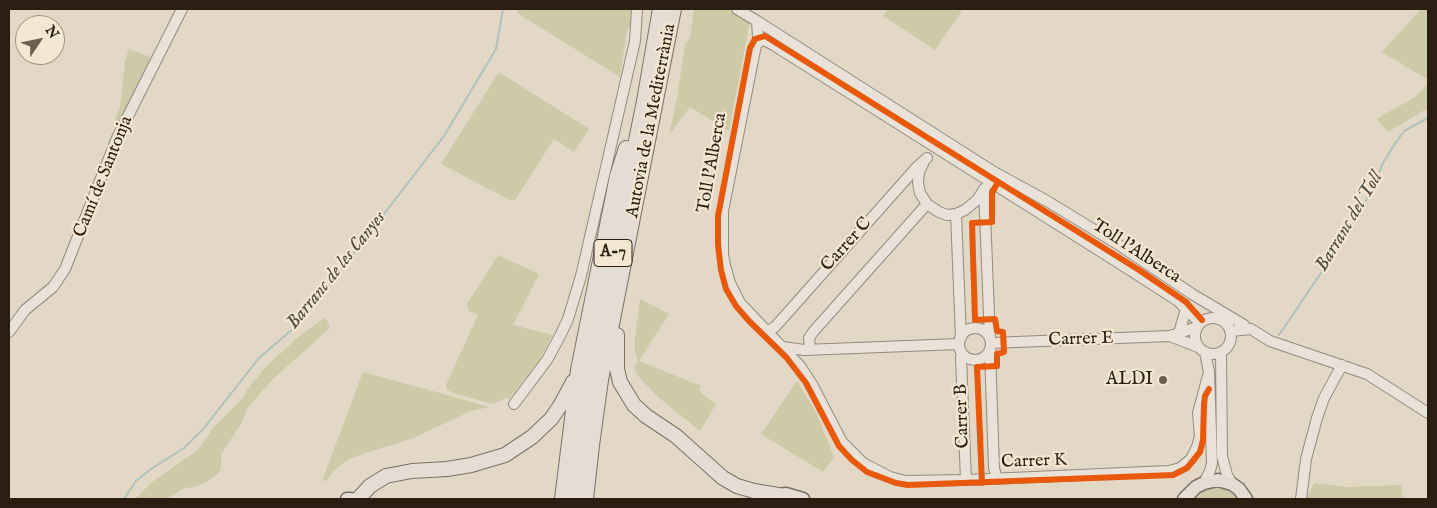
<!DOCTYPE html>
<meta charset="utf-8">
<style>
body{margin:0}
#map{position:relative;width:1437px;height:508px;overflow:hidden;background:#e3d7c5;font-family:"IM FELL English",serif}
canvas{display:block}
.frame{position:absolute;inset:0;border:10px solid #2b1e11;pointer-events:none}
.north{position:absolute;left:15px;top:15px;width:50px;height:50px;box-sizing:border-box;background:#f5e6d1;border:1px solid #a49684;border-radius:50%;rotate:56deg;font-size:14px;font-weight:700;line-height:20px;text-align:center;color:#2b1e11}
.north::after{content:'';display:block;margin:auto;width:18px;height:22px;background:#6b5f50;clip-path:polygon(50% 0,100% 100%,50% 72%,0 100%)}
</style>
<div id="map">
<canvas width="1437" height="508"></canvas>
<div class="frame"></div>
<div class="north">N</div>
</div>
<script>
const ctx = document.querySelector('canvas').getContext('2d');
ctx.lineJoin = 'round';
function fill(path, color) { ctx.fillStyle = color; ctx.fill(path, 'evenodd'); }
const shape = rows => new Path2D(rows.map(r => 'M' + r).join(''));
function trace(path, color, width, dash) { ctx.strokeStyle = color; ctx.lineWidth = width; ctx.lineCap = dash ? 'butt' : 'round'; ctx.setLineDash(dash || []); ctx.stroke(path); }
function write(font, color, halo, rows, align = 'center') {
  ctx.font = font + ' "IM FELL English",serif'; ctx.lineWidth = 4.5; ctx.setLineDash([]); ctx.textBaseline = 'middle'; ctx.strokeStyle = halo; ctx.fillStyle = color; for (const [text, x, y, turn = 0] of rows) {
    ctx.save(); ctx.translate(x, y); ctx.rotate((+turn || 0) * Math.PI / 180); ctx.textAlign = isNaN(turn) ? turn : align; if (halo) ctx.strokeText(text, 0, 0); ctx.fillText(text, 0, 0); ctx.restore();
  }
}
const green = shape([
 [518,9,632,9,631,25,627,30,620,77,517,13],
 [694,9,728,9,750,21,729,131,690,107,669,135,677,98,685,44,690,38],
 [888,9,963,9,935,50,883,16],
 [1421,9,1428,9,1428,80,1382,52],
 [129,49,153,58,120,127,115,120,120,107,125,62],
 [499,72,589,129,574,152,554,139,515,200,510,200,441,164],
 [1428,83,1428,108,1388,132,1377,119,1415,97],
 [498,255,539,274,513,325,553,335,538,362,509,399,506,398,493,404,452,393,446,388,446,385,478,315,469,311,467,304],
 [640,299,669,314,639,361,701,386,699,390,701,393,716,404,700,431,658,397,638,376,634,367,638,362,635,351,635,339],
 [324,318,328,322,330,328,274,378,248,407,241,424,221,454,221,469,218,474,206,482,194,487,184,488,166,499,135,499,152,482,199,449,213,428,243,398,247,390,265,368,297,338],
 [363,372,440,393,489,407,471,411,411,439,362,454,349,459,333,471,327,480,322,481],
 [797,381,817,414,834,457,823,472,761,434],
 [1314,483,1348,487,1401,485,1403,498,1306,499],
 [1220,486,1228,489,1239,499,1195,499,1203,490,1211,487]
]);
const stream = shape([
 [1279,335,1323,270,1373,189,1382,165,1394,145,1404,131,1428,118],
 [124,499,136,481,151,469,184,448,204,428,259,358,301,322,444,136,496,49,503,9]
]);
const minor = shape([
 [737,9,757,21,758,37,761,40],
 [757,21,994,172,1047,201,1119,245,1192,294,1244,325,1246,329],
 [923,164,919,172,918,183,920,193,927,204,939,212,947,215,956,214,965,210,977,200,985,188],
 [984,189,990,339],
 [956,214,961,338],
 '1195 336a18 18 0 1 1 36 0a18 18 0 1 1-36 0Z',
 [1200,323,1178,301,1130,270,775,46,766,41,761,40,756,45,723,211,723,255,725,265,730,283,740,303,800,366,813,386,842,442,863,463,890,477,906,481,966,480,1169,471,1180,468,1191,459,1197,447,1200,436,1198,413,1209,372],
 '959 344a16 16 0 1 1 32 0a16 16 0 1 1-32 0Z',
 [767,331,775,327,916,168,927,158],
 [1231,331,1251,329,1270,341,1367,374,1428,413],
 [9,332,25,310,53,287,65,269,117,138,182,9],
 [1179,333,1186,309],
 [1170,336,1198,347],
 [991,343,1170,336,1197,327],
 [783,347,804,350,959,344],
 [810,349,809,338,813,332,927,204],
 [990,351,994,468,997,479],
 [962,353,961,358,966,480],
 [1221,353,1222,456,1227,475,1232,484],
 [514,404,547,360,560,336,568,319,581,276,635,41,637,9],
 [1204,483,1210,471,1212,463,1209,372,1205,352],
 [1301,499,1306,459,1317,418,1324,398,1342,365]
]);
const major = shape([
 [770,498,778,495,786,494,803,499],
 [347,499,351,499],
 [1184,499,1196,487,1204,483,1218,480,1232,484,1239,489,1246,499]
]);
const highway = shape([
 [617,335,617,369,620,382,634,405,646,416,676,436,723,478,737,486,754,491,778,495],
 [358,499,370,486,386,476,412,471,447,469,471,465,505,455,532,437,551,419,560,406,573,382],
 [562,499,578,370,617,176,626,148],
 [573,499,579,444,588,379,644,101,660,9],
 [586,499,592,445,601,380,674,9]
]);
const cycleway = shape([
 [1202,320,1186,302,1139,270,770,39,765,36,755,39,750,48,718,216,718,245,721,270,726,289,736,306,749,321,786,357,806,383,839,446,852,460,867,472,896,483,908,485,1173,475,1187,468,1200,452,1203,440,1204,404,1205,396,1209,389],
 [982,483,977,367,997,366,997,354,1004,352,1003,332,997,331,995,319,975,320,972,223,992,222,992,193,998,182]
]);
const markers = [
 [1163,380,5,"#6b5f50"]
];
const shields = [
 [613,253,38]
];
const shieldNames = [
 ["A-7",613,253]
];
const streetNames = [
 ["Autovia de la Mediterrània",652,121,-79],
 ["Toll l'Alberca",713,163,-80],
 ["Camí de Santonja",104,177,-68],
 ["Carrer C",847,245,-48],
 ["Toll l'Alberca",1136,252,33],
 ["Carrer E",1081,340,-2],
 ["Carrer B",963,416,-92],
 ["Carrer K",1034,462,-2]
];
const poiNames = [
 ["ALDI",1153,380]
];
const waterNames = [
 ["Barranc del Toll",1350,222,-59],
 ["Barranc de les Canyes",337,271,-51]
];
fill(green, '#cccaa7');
trace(stream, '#b1c2bb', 2);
trace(minor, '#938b7f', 12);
trace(major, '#797166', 15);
trace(highway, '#797166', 16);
trace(minor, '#e8e2d9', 10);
trace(major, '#e5ddd3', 12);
trace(highway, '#e5ddd3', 14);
trace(cycleway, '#e8590c', 6);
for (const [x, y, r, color] of markers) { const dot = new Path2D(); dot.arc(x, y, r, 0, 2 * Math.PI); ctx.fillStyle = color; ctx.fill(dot); trace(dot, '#f5e6d1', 2); }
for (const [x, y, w] of shields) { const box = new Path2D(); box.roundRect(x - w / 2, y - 13.5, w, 27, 4); ctx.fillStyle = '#f5e6d1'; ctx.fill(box); trace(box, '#2b1e11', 1); }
write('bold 16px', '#2b1e11', null, shieldNames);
write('18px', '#2b1e11', '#f5e6d1', streetNames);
write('18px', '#2b1e11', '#f5e6d1', poiNames, 'right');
write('italic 19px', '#4d4c43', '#f5e6d1', waterNames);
</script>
